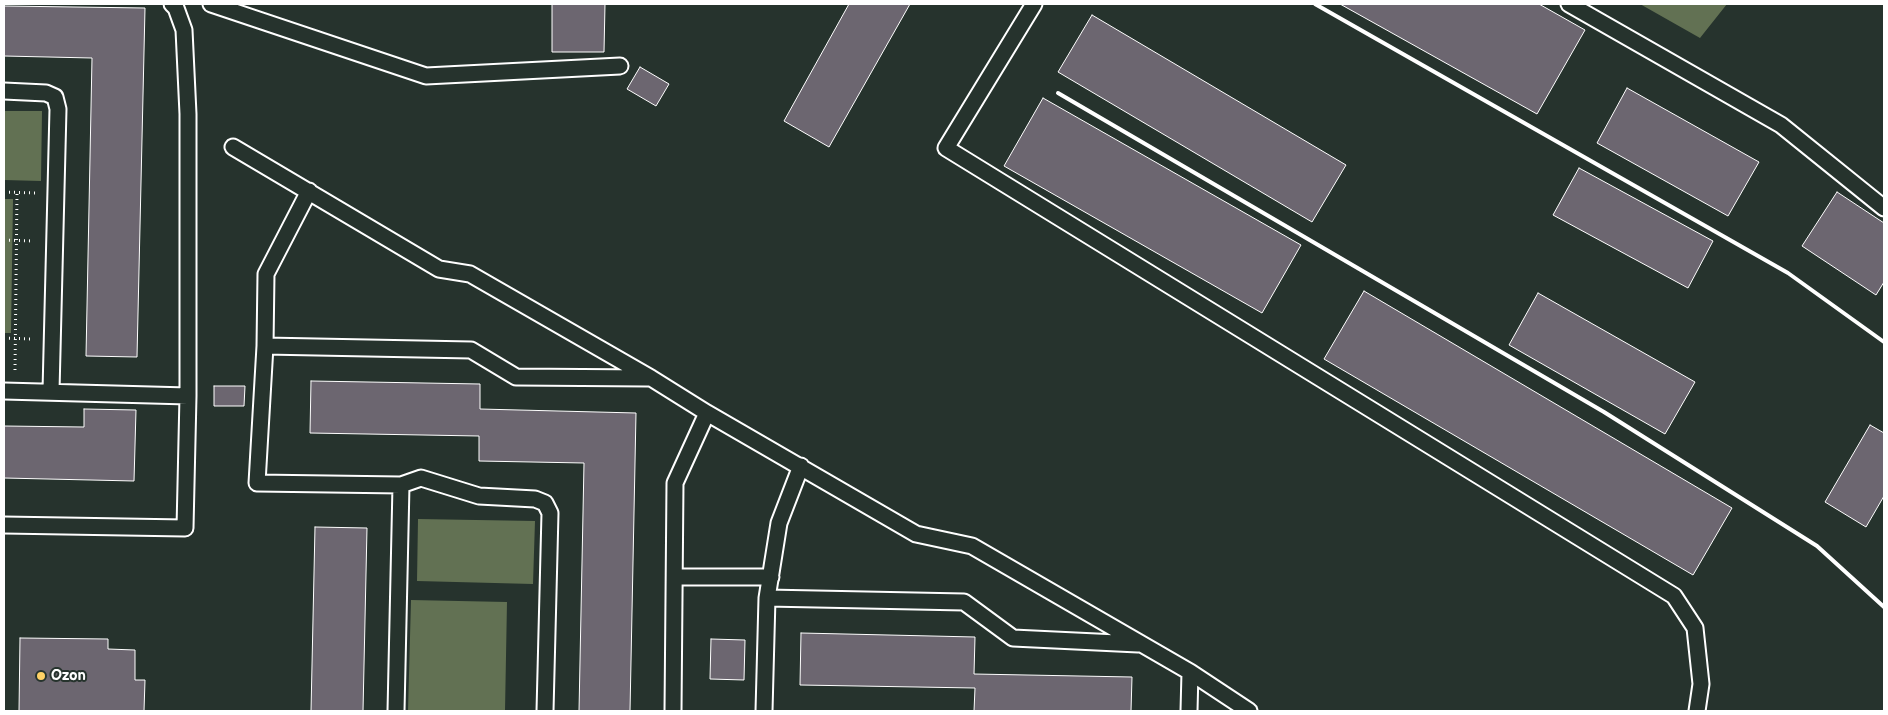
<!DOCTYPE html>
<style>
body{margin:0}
#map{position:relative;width:1888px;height:715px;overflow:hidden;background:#26332d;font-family:"Balsamiq Sans",sans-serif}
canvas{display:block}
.frame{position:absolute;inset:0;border:5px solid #fff;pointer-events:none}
</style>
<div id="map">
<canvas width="1888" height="715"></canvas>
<div class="frame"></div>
</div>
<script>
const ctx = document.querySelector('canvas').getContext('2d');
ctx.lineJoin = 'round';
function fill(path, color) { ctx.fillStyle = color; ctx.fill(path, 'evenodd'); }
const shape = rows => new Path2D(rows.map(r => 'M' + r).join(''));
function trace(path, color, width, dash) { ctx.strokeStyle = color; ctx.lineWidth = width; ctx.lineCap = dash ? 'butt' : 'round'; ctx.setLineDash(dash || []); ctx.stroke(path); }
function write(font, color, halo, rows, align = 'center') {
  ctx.font = font + ' "Balsamiq Sans",sans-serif'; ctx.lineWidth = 4; ctx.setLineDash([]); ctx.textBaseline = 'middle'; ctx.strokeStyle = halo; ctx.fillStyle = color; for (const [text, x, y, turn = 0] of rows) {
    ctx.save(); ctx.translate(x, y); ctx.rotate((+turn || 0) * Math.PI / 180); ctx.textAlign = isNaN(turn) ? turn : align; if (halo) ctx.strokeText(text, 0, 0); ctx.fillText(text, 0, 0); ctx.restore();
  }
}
const green = shape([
 [1640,4,1727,4,1700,38],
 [4,111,42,111,41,181,4,180],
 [4,199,13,199,11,333,4,333],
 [418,519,535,521,533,584,417,581],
 [411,600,507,602,505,711,408,711]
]);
const building = shape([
 [552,4,605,4,604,52,552,52,552,4],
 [849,4,910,4,829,147,784,121,849,4],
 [1340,4,1539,4,1585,30,1537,114,1340,4],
 [4,6,145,8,137,357,86,356,92,58,4,56,4,6],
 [1092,15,1346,165,1312,222,1058,72,1092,15],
 [640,67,669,84,656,106,627,89,640,67],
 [1627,88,1759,162,1728,216,1597,143,1627,88],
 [1043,98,1301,245,1262,313,1004,166,1043,98],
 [1579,168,1713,241,1688,288,1553,215,1579,168],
 [1837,192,1884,223,1884,282,1876,295,1802,246,1837,192],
 [1364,291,1732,508,1693,575,1324,359,1364,291],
 [1538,293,1695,382,1665,434,1509,345,1538,293],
 [311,381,480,384,480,409,636,413,630,711,579,711,584,463,479,461,479,436,310,433,311,381],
 [214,386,245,386,244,406,214,406,214,386],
 [84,409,136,410,134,481,4,478,4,426,84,427,84,409],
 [1870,425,1884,433,1884,496,1866,527,1825,502,1870,425],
 [315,527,367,528,363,711,311,711,315,527],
 [801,633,975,637,974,674,1132,677,1131,711,974,711,975,688,800,685,801,633],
 [20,638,108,639,108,649,135,650,135,680,145,680,144,711,19,711,20,638],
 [711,639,745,640,744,680,710,679,711,639]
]);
const path = shape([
 [4,192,36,193],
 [4,240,33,241],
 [4,338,31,339],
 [15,370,17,192]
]);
const lane = shape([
 [172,4,176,8,184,30,188,114,188,396],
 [211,4,426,76,620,66],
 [1034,4,946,148,1674,596,1695,628,1701,684,1697,711],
 [1569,4,1781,125,1884,208],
 [4,91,46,93,55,97,58,109,51,391],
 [233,147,439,269,470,274,651,378,707,413,916,534,972,546,1190,672,1189,711],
 [309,191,266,274,265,346,257,483,401,485,396,711],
 [265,346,471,350,516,377,648,378],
 [4,391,188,396,185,528,4,525],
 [401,485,421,478,479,496,535,499,545,503,550,513,545,711],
 [675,577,771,577],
 [767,598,779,523,801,466],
 [1190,672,1249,711],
 [673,711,675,483,707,413],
 [764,711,767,598,964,602,1013,638,1138,644]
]);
const rail = shape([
 [1315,4,1788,273,1884,342],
 [1058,93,1604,412,1817,546,1884,607]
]);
const markers = [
 [41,676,5,"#ffd166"]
];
const poiNames = [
 ["Ozon",51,676]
];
fill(green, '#627153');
fill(building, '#6c6670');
trace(building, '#fff', 1);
trace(lane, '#fff', 19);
trace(path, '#fff', 3, [1, 4]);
trace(lane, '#26332d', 15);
trace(rail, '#fff', 4);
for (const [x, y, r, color] of markers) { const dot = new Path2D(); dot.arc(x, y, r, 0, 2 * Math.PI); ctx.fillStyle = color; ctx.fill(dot); trace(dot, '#26332d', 2); }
write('bold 15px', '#fff', '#26332d', poiNames, 'left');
</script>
